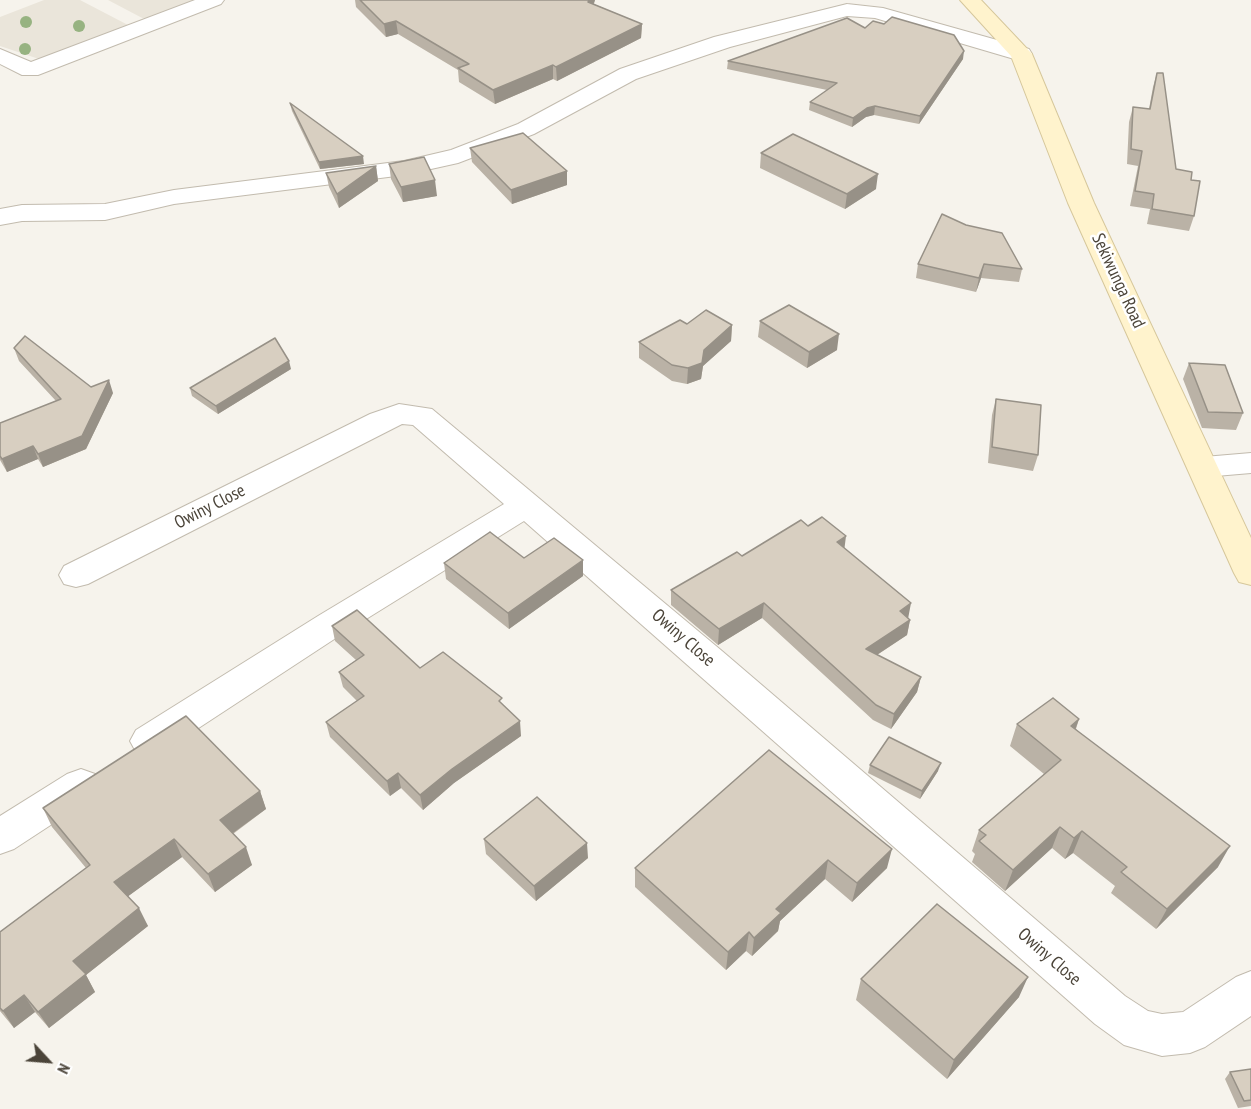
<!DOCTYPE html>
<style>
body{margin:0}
#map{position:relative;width:1251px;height:1109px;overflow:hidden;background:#f6f3ec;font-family:"PT Sans Narrow",sans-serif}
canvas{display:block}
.north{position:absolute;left:18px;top:1031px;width:60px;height:60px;-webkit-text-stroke:4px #fff;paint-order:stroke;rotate:116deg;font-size:16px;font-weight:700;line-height:24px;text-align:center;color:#4b4439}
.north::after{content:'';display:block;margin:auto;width:21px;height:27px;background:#4b4439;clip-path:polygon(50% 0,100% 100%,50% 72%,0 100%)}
</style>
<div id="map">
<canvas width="1251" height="1109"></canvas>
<div class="north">N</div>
</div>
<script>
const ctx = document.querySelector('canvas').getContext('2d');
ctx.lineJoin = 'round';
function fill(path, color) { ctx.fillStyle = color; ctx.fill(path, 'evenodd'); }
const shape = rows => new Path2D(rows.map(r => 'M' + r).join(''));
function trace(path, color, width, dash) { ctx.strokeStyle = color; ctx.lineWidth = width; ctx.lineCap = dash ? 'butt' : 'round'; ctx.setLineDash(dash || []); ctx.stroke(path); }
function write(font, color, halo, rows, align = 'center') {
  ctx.font = font + ' "PT Sans Narrow",sans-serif'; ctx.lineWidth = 5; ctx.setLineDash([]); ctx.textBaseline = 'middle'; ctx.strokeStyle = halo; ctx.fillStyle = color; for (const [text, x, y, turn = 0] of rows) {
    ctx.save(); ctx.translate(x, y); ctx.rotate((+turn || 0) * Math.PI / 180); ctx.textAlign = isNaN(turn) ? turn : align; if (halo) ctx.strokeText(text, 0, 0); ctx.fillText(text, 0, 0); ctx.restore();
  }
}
const residential = shape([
 [44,0,80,0,128,25,146,20,108,0,199,0,48,62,0,46,0,17]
]);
const minor = shape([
 [195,0,224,0,221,4,38,75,22,75,0,64,0,49,31,62,195,0],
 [847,4,883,8,1029,49,1032,54,1029,59,1021,61,875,18,847,16,730,47,636,79,534,134,458,163,404,175,174,204,105,220,22,221,0,225,0,209,22,205,105,204,174,190,404,161,451,150,518,124,620,69,714,37,847,4],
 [399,404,432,409,722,651,1125,996,1148,1011,1162,1014,1183,1012,1236,977,1251,971,1251,1016,1205,1047,1190,1053,1162,1056,1124,1045,1095,1024,524,521,342,634,162,752,149,756,136,752,130,741,136,730,318,616,504,504,413,425,402,424,88,584,76,587,64,584,59,575,64,566,370,414,399,404],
 [1251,453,1251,473,1204,477,1193,474,1188,467,1193,460,1204,457,1251,453],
 [81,769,95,774,100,785,95,796,14,849,0,854,0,816,67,774,81,769]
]);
const secondary = shape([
 [960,0,981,0,1032,54,1094,203,1251,538,1251,585,1239,582,1234,573,1068,203,1011,56,960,0]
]);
const trees = [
 [26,22],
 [79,26],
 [25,49]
];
const wall = shape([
 [355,0,595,0,594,4,642,24,641,38,557,81,553,79,495,104,459,82,458,70,398,34,386,37,356,7],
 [865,28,963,59,919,124,874,115,866,117,852,127,809,110,810,102,827,90,727,69,728,61],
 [1157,73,1176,169,1191,180,1194,216,1189,231,1147,224,1150,209,1130,206,1138,166,1127,164,1129,122,1133,107,1149,109,1153,87],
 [290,103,364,164,320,169,292,111],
 [470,148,567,171,567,185,512,204,472,162],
 [761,153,876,189,845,209,760,168],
 [389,164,437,196,403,202,391,179],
 [376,166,378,181,339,208,329,187,326,173],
 [942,214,1022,269,1019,282,981,278,976,292,916,278,918,264],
 [760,321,837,350,807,368,758,337],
 [687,324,732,325,731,341,703,366,701,379,687,384,672,381,639,358,639,342],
 [14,348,91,387,113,393,86,449,43,467,38,459,7,472,0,460,0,423,56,401,19,361],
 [1189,363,1243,413,1236,430,1202,428,1183,379],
 [291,369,218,414,192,396,190,388],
 [996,399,1038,455,1033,471,988,463,992,415],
 [808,526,844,548,910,620,907,635,877,655,921,677,917,692,891,729,873,720,762,618,718,645,671,605,671,590],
 [524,558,583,576,509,629,446,579,444,563],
 [332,626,420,668,503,705,521,736,454,783,423,810,401,788,390,796,330,737,326,722,357,701,343,687,339,672,356,660,335,641],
 [1079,719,1076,729,1218,867,1156,929,1111,893,1115,886,1073,853,1065,859,1052,848,1005,891,972,862,975,854,972,851,979,830,1044,774,1010,746,1017,724],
 [769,750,887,868,852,902,825,879,780,921,778,931,752,956,746,951,726,970,635,887,635,868],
 [870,765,938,771,920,799,868,773],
 [260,791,266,809,233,834,252,865,215,892,182,857,128,896,148,926,86,975,95,992,49,1028,35,1012,14,1028,0,1011,0,932,86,868,52,827,43,808],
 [484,839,588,858,536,901,486,854],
 [861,979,1019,997,947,1079,856,1000],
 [1251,1069,1251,1106,1238,1108,1225,1079,1230,1072]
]);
const shadedWall = shape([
 [589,0,595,0,589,15,588,2],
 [396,21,398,34,386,37,384,24],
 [642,24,641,38,557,81,556,67],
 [964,51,963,59,919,124,920,116],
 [553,65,553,79,495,104,493,90],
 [875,106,874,115,866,117,852,127,853,118,867,108],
 [363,156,364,164,320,169,319,162],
 [376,166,378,181,339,208,337,194],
 [567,171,567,185,512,204,511,190],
 [878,174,876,189,845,209,847,194],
 [435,180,437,196,403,202,401,187],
 [984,264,981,278,976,292,979,278],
 [732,325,731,341,703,366,701,379,687,384,688,368,704,350],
 [839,334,837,350,807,368,809,352],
 [289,361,291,369,218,414,216,406],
 [109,380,113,393,86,449,43,467,38,454],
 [33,446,38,459,7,472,2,459],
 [846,536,844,552,837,542],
 [583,560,583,576,509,629,508,613],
 [764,603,762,618,718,645,719,629],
 [911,603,908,619,900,611],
 [910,620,907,635,863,664,866,649],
 [921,677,917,692,891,729,894,714],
 [1079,719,1071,741,1071,726],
 [520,721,521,736,454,783,423,810,420,795,452,769],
 [941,763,938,771,920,799,922,791],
 [398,773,401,788,390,796,387,781],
 [260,791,266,809,226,838,220,820],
 [1060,827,1052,848,1005,891,1013,870],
 [1082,831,1073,853,1065,859,1074,838],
 [174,839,182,857,123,900,114,882],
 [587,843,588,858,536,901,534,886],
 [1230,846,1218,867,1156,929,1167,909],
 [246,847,252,865,215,892,208,874],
 [892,849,887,868,852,902,857,883],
 [828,860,825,879,780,921,778,931,752,956,754,938,776,909],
 [139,908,148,926,86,975,95,992,49,1028,38,1012,73,961],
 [749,932,746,951,726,970,728,952],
 [1028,977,1019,997,947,1079,954,1060],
 [24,995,35,1012,14,1028,3,1011]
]);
const building = shape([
 [360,0,589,0,588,2,642,24,556,67,553,65,493,90,458,68,469,64,396,21,384,24,360,0],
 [892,17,954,35,964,51,920,116,875,106,867,108,853,118,810,102,837,83,728,61,847,18,865,28,873,21,884,24,892,17],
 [1157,73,1163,73,1176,169,1192,172,1191,180,1200,181,1194,216,1152,209,1154,194,1135,191,1142,151,1131,149,1133,107,1150,109,1157,73],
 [290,103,363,156,319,162,290,103],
 [523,133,567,171,511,190,470,148,523,133],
 [793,134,878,174,847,194,761,153,793,134],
 [424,157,435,180,401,187,389,164,424,157],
 [376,166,337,194,326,173,376,166],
 [942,214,966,225,1002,233,1022,269,984,264,979,278,918,264,942,214],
 [789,305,839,334,809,352,760,321,789,305],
 [706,310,732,325,704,350,702,363,688,368,672,365,639,342,680,320,687,324,706,310],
 [25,336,91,387,109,380,82,436,38,454,33,446,2,459,0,456,0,423,61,399,14,348,25,336],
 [275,338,289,361,216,406,190,388,275,338],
 [1189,363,1225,365,1243,413,1208,412,1189,363],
 [996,399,1041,405,1038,455,992,447,996,399],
 [822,517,846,536,837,542,911,603,900,611,910,620,866,649,921,677,894,714,876,705,764,603,719,629,671,590,737,552,742,556,801,520,808,526,822,517],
 [490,532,524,558,554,538,583,560,508,613,444,563,490,532],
 [357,610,420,668,443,652,502,698,499,701,520,721,452,769,420,795,398,773,387,781,326,722,364,696,339,672,364,655,332,626,357,610],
 [1053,698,1079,719,1071,726,1230,846,1167,909,1121,872,1127,867,1082,831,1074,838,1060,827,1013,870,979,841,986,835,979,830,1061,760,1017,724,1053,698],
 [186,716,260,791,220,820,246,847,208,874,174,839,114,882,139,908,73,961,86,974,38,1012,24,995,3,1011,0,1008,0,932,90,865,43,808,186,716],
 [889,737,941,763,922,791,870,765,889,737],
 [769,750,892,849,857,883,828,860,776,909,781,913,754,938,749,932,728,952,635,868,769,750],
 [537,797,587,843,534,886,484,839,537,797],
 [937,904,1028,977,954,1060,861,979,937,904],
 [1251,1069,1251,1100,1244,1101,1230,1072,1251,1069]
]);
const streetNames = [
 ["Sekiwunga Road",1118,281,65],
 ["Owiny Close",210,507,-27],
 ["Owiny Close",683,638,41],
 ["Owiny Close",1049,957,41]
];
fill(residential, '#eae5da');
trace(minor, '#c2bbae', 2);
trace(secondary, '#d6c79b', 2);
fill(minor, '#fff');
fill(secondary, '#fff3cd');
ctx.fillStyle = '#97b381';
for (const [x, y] of trees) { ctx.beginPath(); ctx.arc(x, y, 6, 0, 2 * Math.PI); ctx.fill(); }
fill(wall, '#bab2a6');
fill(shadedWall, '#979187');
fill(building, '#d8cfc1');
trace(building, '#979187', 1.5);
write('18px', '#4b4439', '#fff', streetNames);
</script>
